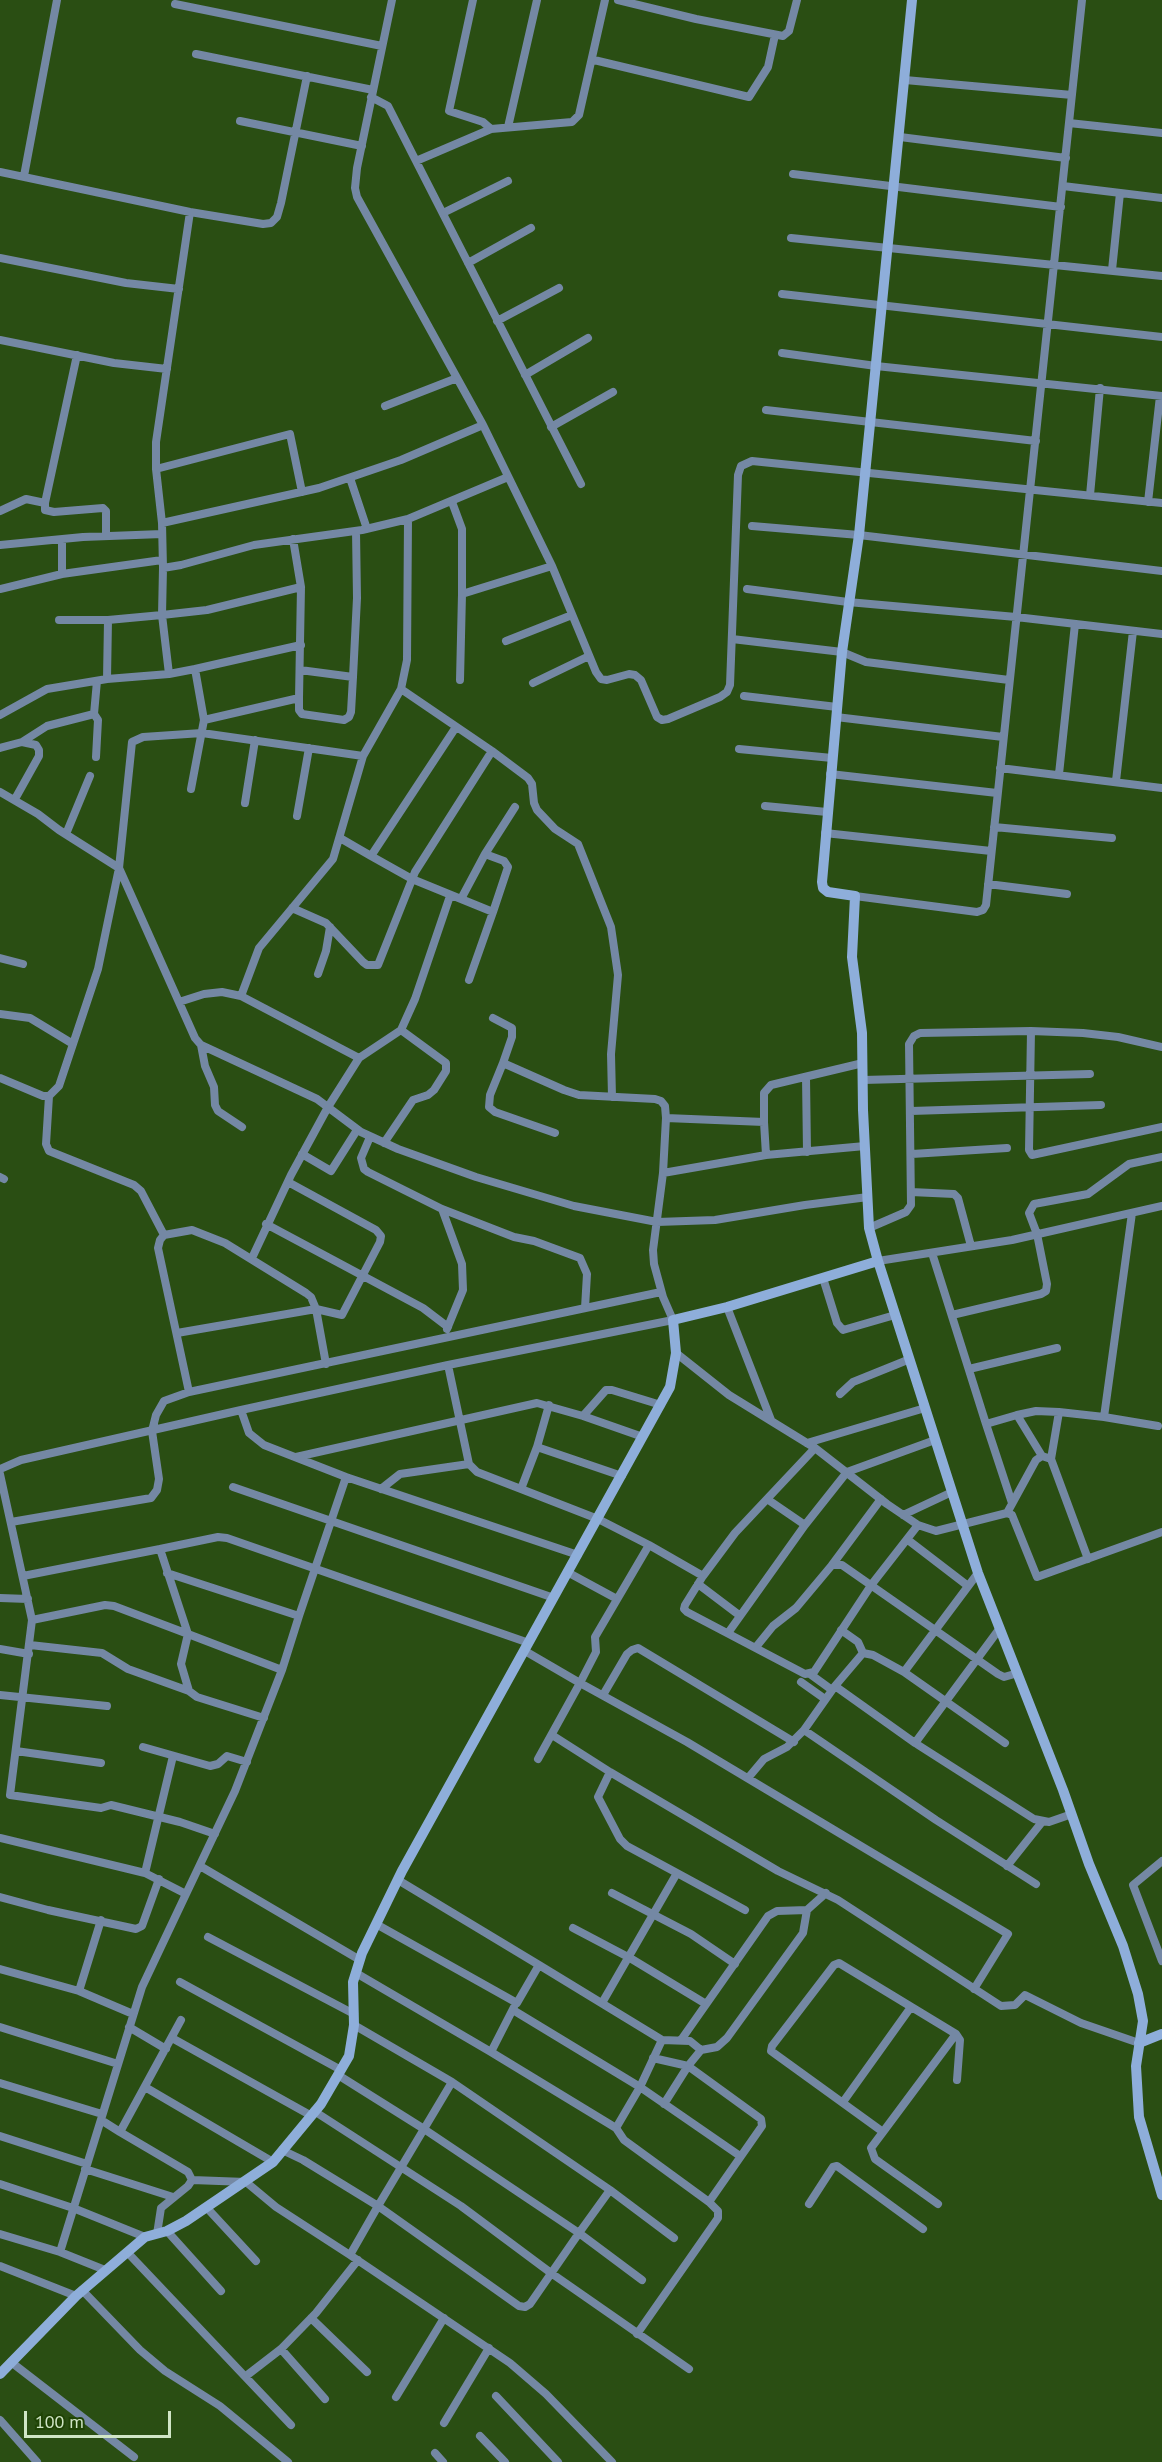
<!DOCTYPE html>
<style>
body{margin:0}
#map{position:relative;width:1162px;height:2462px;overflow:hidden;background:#2a4e13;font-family:"PT Sans",sans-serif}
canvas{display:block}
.scale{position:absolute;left:24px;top:2411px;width:147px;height:27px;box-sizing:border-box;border:3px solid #d0e5c6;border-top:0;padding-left:8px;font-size:18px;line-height:21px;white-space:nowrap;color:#d0e5c6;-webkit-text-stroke:4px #1f4305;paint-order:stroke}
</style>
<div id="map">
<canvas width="1162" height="2462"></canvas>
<div class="scale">100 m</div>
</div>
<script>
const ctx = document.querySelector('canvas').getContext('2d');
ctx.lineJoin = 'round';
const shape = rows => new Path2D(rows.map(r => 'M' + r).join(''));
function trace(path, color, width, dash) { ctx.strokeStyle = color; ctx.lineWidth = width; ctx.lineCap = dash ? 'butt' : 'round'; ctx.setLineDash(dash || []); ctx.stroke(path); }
const street = shape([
 [392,0,357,168,355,188,357,197,483,425,552,566,596,672,601,679,607,680,629,674,635,675,641,680,657,717,662,720,668,719,720,697,727,692,730,685,738,475,741,466,752,461,1162,503],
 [473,0,449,111,483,122,491,129],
 [618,0,696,19,783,36,789,31,797,0],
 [175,4,382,46],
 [196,54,373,90],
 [594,60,749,97,768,67,775,35],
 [905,80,1072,95],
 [371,97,388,106,416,161,491,129,572,122,579,115,605,0],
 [240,121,362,146],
 [1069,123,1162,133],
 [508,127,537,0],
 [900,137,1066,158],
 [416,161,581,484],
 [0,172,190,212,263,224,271,223,277,217,281,203,307,76],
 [793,174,1061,207],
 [24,176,57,0],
 [1063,186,1162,198],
 [190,212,156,442,156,469,162,523,163,568,181,565,254,545,362,530,408,519,508,477],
 [443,213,508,181],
 [791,238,1162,276],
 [0,258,126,283,179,289],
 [468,263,531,228],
 [1112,270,1120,193],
 [782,294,1162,337],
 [497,321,559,288],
 [0,340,114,363,167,369],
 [782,353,876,366,1162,396],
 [77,355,45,503,45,510,54,512,103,508,106,511,106,536],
 [525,375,588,338],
 [385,406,457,378],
 [766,410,1036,441],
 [551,427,613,392],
 [156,469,290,434,302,492],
 [350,478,367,529],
 [1090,495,1100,388],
 [452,502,462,529,462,594],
 [1148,502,1160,396],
 [0,511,26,499,45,503],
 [162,523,319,488,401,460,483,425],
 [752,526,859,535,1162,571],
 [0,545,83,537,162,534],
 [163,568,162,615,207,610,301,587],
 [62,574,62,539],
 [0,589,62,574,162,560],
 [747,589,848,602,1016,617,1162,634],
 [59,620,108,620],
 [732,639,842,652,866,662,1009,680],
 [506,641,572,615],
 [195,669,301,645],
 [300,670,353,677,357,598,356,531],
 [107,679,108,620,162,615,169,674,195,669,204,720],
 [460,680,462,594,552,566],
 [533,683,589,656],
 [401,689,492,751],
 [744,696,837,707],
 [299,698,299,710,302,714,344,720,349,717,351,712,353,677],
 [94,714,98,720,96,757],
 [0,715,47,689,107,679,169,674],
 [836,717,1003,737],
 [22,742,47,726,94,714,97,681],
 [0,748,22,742,36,745,39,750,39,756,15,799],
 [739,749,832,758],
 [1000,768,1162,788],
 [830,774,997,793],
 [1059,774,1075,624],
 [1116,781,1133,631],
 [191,789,204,720,299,698,301,587,293,539],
 [0,792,38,814,59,830,119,868,195,1038,201,1045,317,1099,361,1132,398,1149,476,1177,574,1206,657,1222,715,1220,805,1205,868,1197],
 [245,803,255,740],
 [765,806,827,812],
 [297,816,309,748],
 [994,827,1112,838],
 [825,833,991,851],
 [66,834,90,776],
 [340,838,371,856,456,727],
 [371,856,412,879,461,899,485,854,515,807],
 [988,884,1067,894],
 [855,896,977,912,983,910,986,905,1082,0],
 [461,899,493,912,508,867,504,861,485,854],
 [292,908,326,923,363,962,367,965,378,965,415,872,492,751,528,778,532,784,534,803,537,810,555,829,578,844,611,927,618,975,611,1054,612,1097],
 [0,958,23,964],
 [318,974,326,951,330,927],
 [469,980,493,912],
 [179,1002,204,994,222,992,241,996],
 [0,1014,30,1018,73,1044],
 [493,1018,512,1028,512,1037,503,1063,564,1090,579,1095,655,1099,661,1101,665,1106,666,1118,764,1122],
 [1031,1031,1029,1150,1032,1155,1162,1127],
 [201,1045,205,1066,214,1087,215,1105,218,1111,242,1127],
 [359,1058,241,996,259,948,333,859,363,756,401,689,407,660,408,519],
 [503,1063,490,1095,489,1107,495,1112,555,1133],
 [863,1063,771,1085,764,1093,764,1122,766,1155,865,1146],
 [806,1077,807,1152],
 [0,1078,43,1096,49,1096,59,1086,98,969,119,868,132,742,143,737,202,733,363,756],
 [863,1080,1090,1074],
 [49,1096,46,1144,49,1151,134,1185,141,1191,164,1235],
 [911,1111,1101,1105],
 [370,1137,361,1158,364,1169,368,1172,442,1209,514,1237,534,1241,580,1258,587,1274,585,1308],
 [384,1143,413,1100,428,1095,434,1090,446,1071,446,1063,401,1030],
 [302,1154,331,1171,357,1130],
 [912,1154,1007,1148],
 [663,1173,766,1155],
 [0,1177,4,1179],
 [911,1192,954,1194,958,1198,971,1246],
 [442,1209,462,1264,463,1290,447,1329],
 [266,1224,423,1308,448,1327],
 [869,1228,906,1212,911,1205,909,1044,914,1036,920,1033,1031,1031,1083,1033,1118,1037,1162,1047],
 [932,1253,986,1424],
 [252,1258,291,1175,328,1107,359,1058,401,1030,415,999,450,896],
 [878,1261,1012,1240,1162,1206],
 [823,1278,837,1323,843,1330,895,1315],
 [727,1307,771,1420],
 [952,1315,1041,1294,1046,1291,1047,1284,1037,1234,1029,1213,1034,1204,1088,1194,1129,1164,1162,1157],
 [177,1333,316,1309,326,1364],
 [448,1365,469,1464,477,1472,521,1489,537,1447],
 [969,1369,1057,1348],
 [189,1392,158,1248,160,1240,164,1235,192,1230,225,1243,306,1293,311,1297,316,1309,342,1315,380,1242,381,1236,376,1230,288,1182],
 [840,1394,853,1382,910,1359],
 [549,1405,537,1447,622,1476],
 [241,1410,249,1433,264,1445,346,1477,299,1616],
 [1017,1415,1036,1411,1059,1412],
 [583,1416,643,1437],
 [1104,1417,1158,1426],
 [807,1443,925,1408],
 [296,1457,537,1403,583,1416,606,1390,612,1390,661,1405],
 [1051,1459,1059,1412,1104,1417,1132,1213],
 [0,1469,21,1460,241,1410,448,1365,673,1320,663,1297,654,1264,653,1250,663,1173,666,1118],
 [0,1474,32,1620,10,1795,101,1808,111,1805,180,1822,215,1834],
 [346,1477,578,1555],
 [233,1487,554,1598],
 [381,1489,400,1474,469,1464],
 [521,1489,598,1519,649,1545,595,1637,596,1652,580,1683,525,1651],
 [1012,1503,986,1424,1017,1415,1042,1456],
 [1007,1513,1036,1460,1042,1456,1051,1459,1088,1559],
 [903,1515,952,1492],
 [11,1522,151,1498,157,1490,159,1479,152,1431,156,1415,164,1401,189,1392,661,1292],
 [805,1525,847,1472,935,1440],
 [918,1525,936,1531,1007,1513,1012,1515,1037,1577,1162,1532],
 [908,1540,968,1586],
 [649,1545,703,1576,735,1533,815,1448,729,1395,676,1353],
 [160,1549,218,1537,227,1538,529,1643],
 [832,1565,881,1499],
 [167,1573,299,1616,282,1670],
 [569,1573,617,1599],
 [978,1573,904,1672,873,1655,863,1653,835,1686,804,1730,936,1820,1036,1884],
 [23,1576,160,1549,188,1634,282,1670,235,1791,186,1894],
 [703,1576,685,1605,684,1609,687,1612,805,1674,814,1672,872,1584,918,1525,887,1504,815,1448],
 [698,1584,739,1615],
 [0,1598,28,1599],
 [32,1620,105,1605,114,1606,188,1634,181,1664,189,1691,197,1697,264,1718],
 [1000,1628,915,1743,1034,1819,1049,1822,1072,1814],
 [841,1630,858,1642,863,1653],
 [728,1633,805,1525,767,1499],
 [30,1645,102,1653,128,1669,189,1691],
 [756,1647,773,1626,796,1608,832,1565,842,1565,998,1674,1004,1677,1018,1673],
 [0,1649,29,1654],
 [904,1672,1005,1743],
 [810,1674,832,1690],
 [801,1682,825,1699],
 [835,1686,915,1743],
 [0,1695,107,1706],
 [603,1695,627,1654,632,1650,638,1648,794,1742],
 [552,1735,610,1772],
 [143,1747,210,1766,218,1764,227,1756,247,1762],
 [16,1751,101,1763],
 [538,1759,580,1683,687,1742,1008,1934,974,1989],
 [748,1778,764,1759,787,1747,804,1730],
 [0,1838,145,1873,186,1894,142,1987,60,2252],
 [1162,1861,1133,1885,1162,1961],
 [200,1866,360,1960],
 [1007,1866,1042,1822],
 [145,1873,173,1756],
 [677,1873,627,1846,620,1839,598,1797,610,1772,778,1871,838,1900,1001,2006,1015,2005,1025,1995,1081,2023,1139,2043],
 [612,1893,691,1934,735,1964],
 [0,1897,48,1910,136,1929,142,1926,159,1879],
 [376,1924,517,2003,539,1965,398,1880],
 [573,1928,630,1958,706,2004],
 [208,1937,354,2014],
 [539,1965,662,2040,640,2087,740,2156],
 [0,1969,79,1991,133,2014],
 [356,1973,491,2052,514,2007],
 [180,1982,341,2070],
 [79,1991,101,1920],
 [602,2003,677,1873,745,1910],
 [0,2027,118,2064],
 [129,2027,166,2049],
 [956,2034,883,2132,771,2051,772,2046,834,1965,839,1963,956,2034,960,2040,957,2080],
 [172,2038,310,2115],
 [662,2040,690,2041,701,2050],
 [681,2040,768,1916,777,1911,807,1910],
 [491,2052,616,2128,640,2087,513,2010],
 [653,2058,688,2066,664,2104],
 [338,2075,424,2129,579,2233,610,2190,452,2082],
 [0,2083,102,2114],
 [145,2087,273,2162],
 [843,2102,911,2007],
 [314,2111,461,2206,551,2273,689,2369],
 [101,2120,120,2132,181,2020],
 [616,2128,624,2140,709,2202],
 [120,2132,188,2172,192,2180,188,2186,161,2208,157,2234],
 [883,2132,871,2148,875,2159,938,2204],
 [0,2136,87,2164],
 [282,2150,303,2160,378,2206,452,2082,354,2025],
 [85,2169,173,2197],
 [192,2180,246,2182,276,2207,350,2255],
 [0,2184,73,2208,145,2237],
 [610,2190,674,2238],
 [809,2204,833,2167,837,2166,923,2229],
 [207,2208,256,2261],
 [167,2231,221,2291],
 [0,2234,60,2252,105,2270],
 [127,2252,291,2425],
 [0,2266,76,2296],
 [82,2290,140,2350,165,2371,220,2406,288,2462],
 [311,2318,367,2372],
 [637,2334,718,2218,718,2211,709,2202,762,2126,761,2119,688,2066,701,2050,717,2047,727,2038,803,1933,807,1910,826,1893],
 [281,2349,325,2399],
 [11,2362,134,2457],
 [246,2376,281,2349,316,2313,358,2260],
 [496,2396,558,2462],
 [396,2397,444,2318],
 [0,2420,37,2462],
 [444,2423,489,2348],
 [480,2436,505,2462],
 [435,2453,443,2462],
 [612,2462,546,2394,510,2363,350,2255,378,2206,519,2306,525,2307,530,2304,579,2233,642,2280]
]);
const secondary = shape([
 [878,1261,869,1228,863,1110,862,1033,852,957,855,896,828,892,823,888,822,882,842,652,859,535,912,0],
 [1139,2043,1162,2034],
 [0,2374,76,2296,145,2237,167,2231,186,2221,273,2162,321,2104,349,2056,354,2025,353,1982,362,1953,402,1871,670,1387,676,1353,673,1320,727,1307,878,1261,978,1573,1063,1790,1089,1864,1123,1946,1138,1994,1143,2021,1136,2066,1139,2117,1162,2195]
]);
trace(street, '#7488a4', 8);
trace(secondary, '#8eaeda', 10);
</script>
